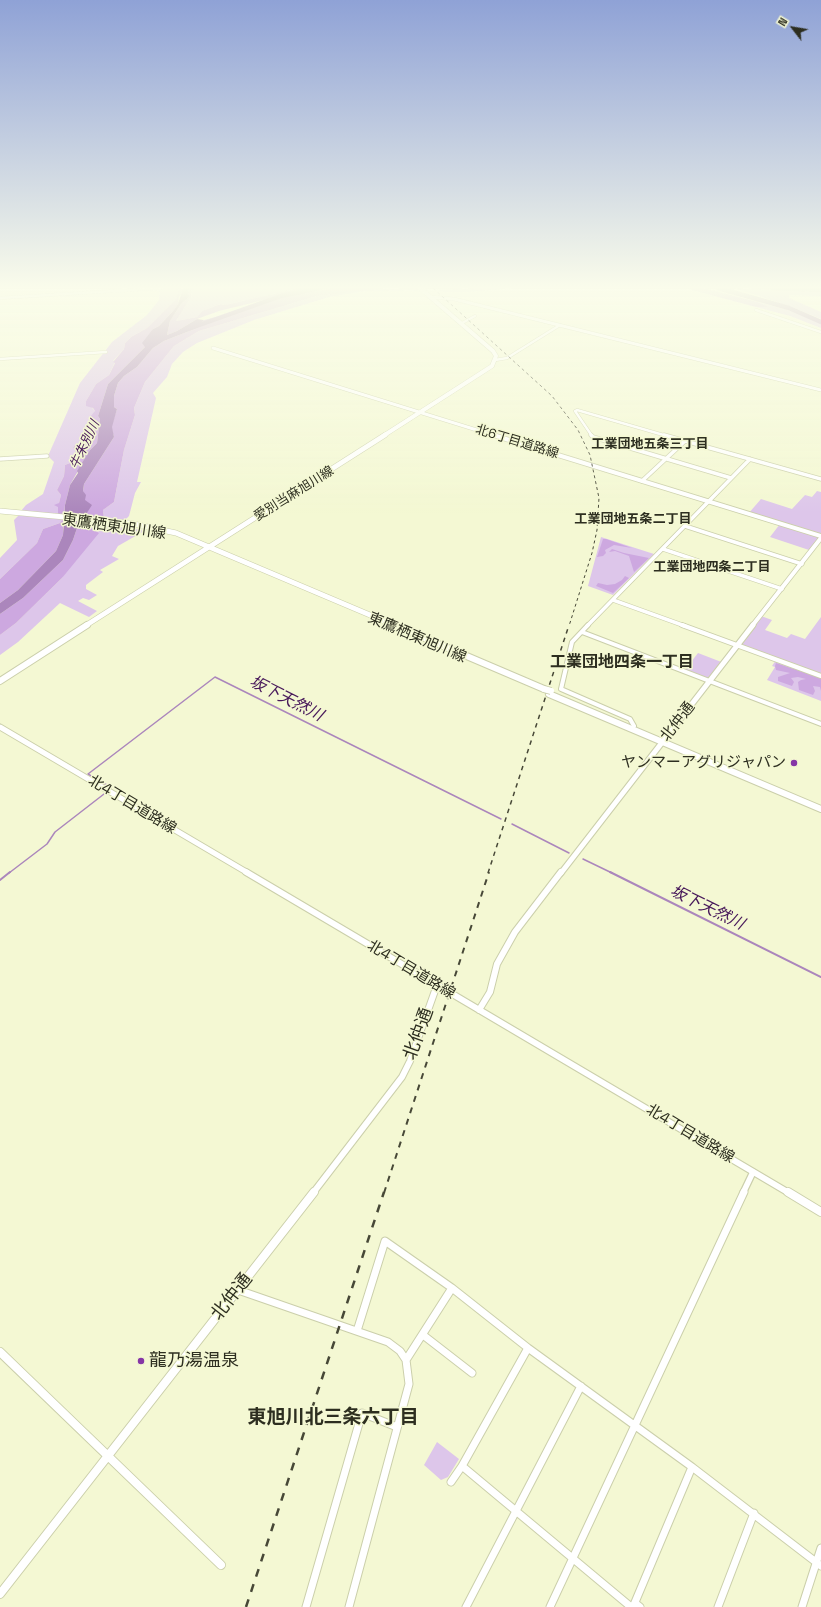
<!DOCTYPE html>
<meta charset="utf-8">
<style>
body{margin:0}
#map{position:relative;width:821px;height:1607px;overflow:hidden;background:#f4f8d3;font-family:"Space Grotesk",sans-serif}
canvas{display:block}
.north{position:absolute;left:773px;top:8px;width:40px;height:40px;-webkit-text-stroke:3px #f4f8d3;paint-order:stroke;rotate:301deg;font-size:11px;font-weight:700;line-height:16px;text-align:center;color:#2d2e20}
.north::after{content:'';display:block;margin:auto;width:14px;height:18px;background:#2d2e20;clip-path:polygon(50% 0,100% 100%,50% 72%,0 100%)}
</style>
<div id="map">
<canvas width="821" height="1607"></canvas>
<div class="north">N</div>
</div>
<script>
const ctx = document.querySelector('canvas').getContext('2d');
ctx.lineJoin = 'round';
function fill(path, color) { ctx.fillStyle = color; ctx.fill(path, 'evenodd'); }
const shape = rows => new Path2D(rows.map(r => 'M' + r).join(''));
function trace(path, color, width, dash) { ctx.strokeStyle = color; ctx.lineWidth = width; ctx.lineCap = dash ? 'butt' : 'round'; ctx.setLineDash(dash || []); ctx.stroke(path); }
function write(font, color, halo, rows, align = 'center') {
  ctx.font = font + ' "Space Grotesk","Noto Sans JP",sans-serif'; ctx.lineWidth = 3; ctx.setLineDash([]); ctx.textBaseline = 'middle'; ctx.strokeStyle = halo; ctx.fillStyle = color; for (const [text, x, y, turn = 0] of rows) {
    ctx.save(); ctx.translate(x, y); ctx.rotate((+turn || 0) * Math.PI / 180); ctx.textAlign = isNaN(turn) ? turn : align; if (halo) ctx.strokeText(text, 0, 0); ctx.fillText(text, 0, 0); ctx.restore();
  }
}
const green = shape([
 [160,288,179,288,176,299,147,328,131,337,125,343,124,349,113,361,115,362,109,375,96,384,86,401,95,411,91,430,86,442,75,445,73,448,81,452,79,457,75,461,65,465,64,476,57,490,61,495,58,507,58,515,21,511,26,505,43,494,54,462,48,456,80,383,112,342,147,315,159,300],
 [192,288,299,288,225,305,221,304,202,311,197,317,176,321,191,297],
 [418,288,421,290,366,291,329,297,254,320,197,343,183,352,172,364,167,377,153,393,156,398,137,482,141,482,135,493,129,516,124,521,104,519,103,510,114,502,124,450,135,415,134,408,145,382,174,346,199,331,317,296,366,289],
 [475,288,512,288,465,292,444,292,439,290],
 [735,288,821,292,821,296,789,295,789,298,821,312,821,319,792,307],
 [758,302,795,312,821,323,821,328,790,316,756,307,767,307],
 [817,491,821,492,821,539,812,551,770,537,780,524,748,514,761,499,792,509,805,495,812,497],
 [19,515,63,519,60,523,43,529,37,543,0,579,0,558,17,540,14,520],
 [80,523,146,530,118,546,112,556,119,559,100,570,103,572,86,585,86,589,97,595,89,600,83,598,78,601,97,611,89,617,60,603,18,642,0,655,0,635,16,623,62,578,90,528,77,528],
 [601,537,654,554,613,595,588,586],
 [761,616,772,620,765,630,787,638,791,634,805,639,821,617,821,701,767,680,775,667,772,666,776,660,738,645],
 [698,653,724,663,710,681,684,671],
 [437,1442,459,1459,448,1477,441,1480,424,1465]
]);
const forest = shape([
 [179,288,184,289,179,297,178,304,173,311,159,326,153,329,146,346,108,384,98,416,100,419,97,443,90,450,70,485,65,505,64,515,58,515,58,507,54,505,59,503,61,495,57,490,64,476,65,465,75,461,79,457,81,452,73,448,75,445,86,442,87,434,91,430,89,427,90,417,95,411,93,408,86,406,86,401,96,384,109,375,115,363,113,362,124,349,125,343,131,337,147,328,176,299],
 [188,288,192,288,191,297,176,321,197,317,202,311,221,304,225,305,299,288,313,288,219,311,197,319,177,331,167,335,170,321,181,304,189,297],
 [332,288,387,288,317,296,199,331,174,346,145,382,134,408,135,415,124,450,114,502,103,510,104,519,84,517,85,500,83,491,84,484,114,437,111,427,117,409,114,407,114,396,118,383,124,376,137,367,153,348,164,341,197,328,204,320,257,306,275,299],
 [691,288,703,288,758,302,768,307,756,307,692,290],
 [63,519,63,535,56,551,18,590,0,603,0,579,37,543,43,529,60,523],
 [77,528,90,528,99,533,62,578,16,623,0,635,0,614,23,598,63,560,73,540],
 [603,539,606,539,632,548,614,545,605,550,606,553,603,556,597,557],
 [612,549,624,553,649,558,634,572,629,556,615,551,609,552],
 [625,576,629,578,613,593,596,586,598,583,607,585,615,584,622,580],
 [776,663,821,678,821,691,820,687,813,686,815,691,813,695,799,690,798,682,801,680,806,679,798,677,791,678,794,682,792,686,778,681,778,677,790,673,776,670,775,666]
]);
const water = shape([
 [183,288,188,288,189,297,181,304,170,321,167,335,177,331,197,319,204,320,197,328,164,341,153,348,137,367,124,376,118,383,114,396,114,407,117,409,112,427,114,437,84,484,83,491,86,495,85,500,92,505,77,528,73,540,63,560,23,598,0,614,0,603,18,590,56,551,63,535,65,505,70,485,78,473,77,471,90,450,97,443,100,419,98,416,108,384,145,347,142,343,153,329,159,326,173,311,178,304]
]);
const streamFar1 = shape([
 [99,781,88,774,215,677,501,819],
 [103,783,111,787,111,789],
 [512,824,569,853],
 [583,859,612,873],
 [9,873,47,844,55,832,104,794]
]);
const stream = shape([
 [610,872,821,977],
 [0,880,10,872]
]);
const river = shape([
 [718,288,789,308,821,322],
 [772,288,821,290],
 [188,329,281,296,319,288]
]);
const minorFar4 = shape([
 [0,298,162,288],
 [756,310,821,332],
 [462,323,475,316],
 [0,359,106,352],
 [495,360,507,358,560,325],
 [592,436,575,411,577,410,667,436]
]);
const minorFar3 = shape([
 [591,435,593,437,731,478],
 [664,435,821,479],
 [0,459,47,456],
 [642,481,685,441],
 [685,526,802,564],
 [663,549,782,589],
 [613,600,685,626],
 [587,626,750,459]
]);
const minorFar2 = shape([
 [588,625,572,642,561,689,630,719,634,726],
 [682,625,821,676],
 [582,632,821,724]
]);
const minorFar1 = shape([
 [743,1193,753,1172]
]);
const minor = shape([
 [238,1290,388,1342,400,1351,406,1360,409,1384,349,1607],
 [357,1331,385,1241,452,1288,528,1348,692,1467,821,1566],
 [423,1335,472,1373],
 [406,1360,452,1288],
 [462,1466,631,1607],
 [451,1482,462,1466,528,1348],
 [635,1603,640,1607],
 [306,1607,362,1413,397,1427],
 [466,1607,581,1386],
 [550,1607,744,1192],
 [633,1607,692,1467],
 [718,1607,754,1513],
 [802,1607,821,1548]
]);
const tertiaryFar4 = shape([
 [430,297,454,299,821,390],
 [213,348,496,436]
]);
const tertiaryFar3 = shape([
 [493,435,821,536],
 [752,626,821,538]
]);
const tertiaryFar2 = shape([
 [0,727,248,873],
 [561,873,753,625]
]);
const tertiaryFar1 = shape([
 [246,872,789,1193],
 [479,1010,490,992,497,964,515,932,561,872],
 [313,1193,402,1077,410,1061,437,985]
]);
const tertiary = shape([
 [788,1192,821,1212],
 [0,1352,221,1565],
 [0,1594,314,1192]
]);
const primaryFar2 = shape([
 [383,436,492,366,496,356,493,351,420,288]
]);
const primaryFar1 = shape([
 [0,511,129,523,176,533,396,626],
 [85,626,385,435]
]);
const primary = shape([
 [394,625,544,689],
 [0,681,87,625],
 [549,694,821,809]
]);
const railFar3 = shape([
 [433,288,552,396,578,430,590,455,599,498,597,530,592,553,569,626]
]);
const railFar2 = shape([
 [488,873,569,625]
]);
const railFar1 = shape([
 [384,1193,489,872]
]);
const rail = shape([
 [246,1607,384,1192]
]);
const primaryBridge = shape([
 [544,689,551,691]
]);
const markers = [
 [794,763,4,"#8536a6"],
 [141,1361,4,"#8536a6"]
];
const farStreetnames = [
 ["北6丁目道路線",517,442,17],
 ["愛別当麻旭川線",294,494,-32]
];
const farNeighbourhoodnames = [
 ["工業団地五条三丁目",650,444],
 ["工業団地五条二丁目",633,519],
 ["工業団地四条二丁目",712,567]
];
const farWaternames = [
 ["牛朱別川",85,445,-65]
];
const streetNames = [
 ["東鷹栖東旭川線",114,527,8],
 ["東鷹栖東旭川線",417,638,23],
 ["北仲通",678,722,-52],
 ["北4丁目道路線",132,805,31],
 ["北4丁目道路線",411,970,31],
 ["北4丁目道路線",690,1134,31]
];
const poiNames = [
 ["ヤンマーアグリジャパン",786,763]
];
const neighbourhoodNames = [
 ["工業団地四条一丁目",622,663]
];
const waterNames = [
 ["坂下天然川",286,699,27],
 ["坂下天然川",707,908,26]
];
const nearStreetnames = [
 ["北仲通",419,1034,-70],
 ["北仲通",232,1297,-52]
];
const nearPoinames = [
 ["龍乃湯温泉",149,1361]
];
const nearNeighbourhoodnames = [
 ["東旭川北三条六丁目",333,1418]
];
fill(green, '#ddc6ea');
fill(forest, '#cda8e0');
fill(water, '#ab86bc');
trace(streamFar1, '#ab86bc', 1.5);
trace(stream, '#ab86bc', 2);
trace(river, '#ab86bc', 4.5);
trace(minorFar4, '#cbcfab', 3.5);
trace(minorFar3, '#cbcfab', 5);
trace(minorFar2, '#cbcfab', 6);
trace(minorFar1, '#cbcfab', 8);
trace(minor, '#cbcfab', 9);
trace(tertiaryFar4, '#cbcfab', 4);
trace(tertiaryFar3, '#cbcfab', 5.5);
trace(tertiaryFar2, '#cbcfab', 7);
trace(tertiaryFar1, '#cbcfab', 8);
trace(tertiary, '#cbcfab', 10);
trace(primaryFar2, '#cbcfab', 5);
trace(primaryFar1, '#cbcfab', 6);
trace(primary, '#cbcfab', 8);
trace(minorFar4, '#fff', 2.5);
trace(minorFar3, '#fff', 3.5);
trace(minorFar2, '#fff', 4);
trace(minorFar1, '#fff', 5.5);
trace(minor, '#fff', 7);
trace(tertiaryFar4, '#fff', 3);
trace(tertiaryFar3, '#fff', 4);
trace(tertiaryFar2, '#fff', 5);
trace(tertiaryFar1, '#fff', 6);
trace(tertiary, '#fff', 8);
trace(primaryFar2, '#fff', 4);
trace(primaryFar1, '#fff', 5);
trace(primary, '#fff', 6);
trace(railFar3, '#474837', 1, [3, 3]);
trace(railFar2, '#474837', 1.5, [4.5, 4.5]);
trace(railFar1, '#474837', 2, [6, 6]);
trace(rail, '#474837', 2.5, [8, 8]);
trace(primaryBridge, '#cbcfab', 8, []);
trace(primaryBridge, '#fff', 6);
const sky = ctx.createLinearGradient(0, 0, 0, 513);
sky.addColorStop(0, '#8fa2d6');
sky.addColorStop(0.56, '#fafceb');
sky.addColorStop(1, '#fafceb00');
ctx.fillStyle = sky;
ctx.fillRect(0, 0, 821, 513);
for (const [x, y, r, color] of markers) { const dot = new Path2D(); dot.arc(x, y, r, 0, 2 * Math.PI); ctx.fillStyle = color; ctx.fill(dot); trace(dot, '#f4f8d3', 1.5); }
write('13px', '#2d2e20', '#f4f8d3', farStreetnames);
write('bold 13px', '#2d2e20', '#f4f8d3', farNeighbourhoodnames);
write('italic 13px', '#47185a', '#f4f8d3', farWaternames);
write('15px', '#2d2e20', '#f4f8d3', streetNames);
write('15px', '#2d2e20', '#f4f8d3', poiNames, 'right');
write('bold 16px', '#2d2e20', '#f4f8d3', neighbourhoodNames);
write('italic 16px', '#47185a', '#f4f8d3', waterNames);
write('18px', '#2d2e20', '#f4f8d3', nearStreetnames);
write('18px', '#2d2e20', '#f4f8d3', nearPoinames, 'left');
write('bold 19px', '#2d2e20', '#f4f8d3', nearNeighbourhoodnames);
</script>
